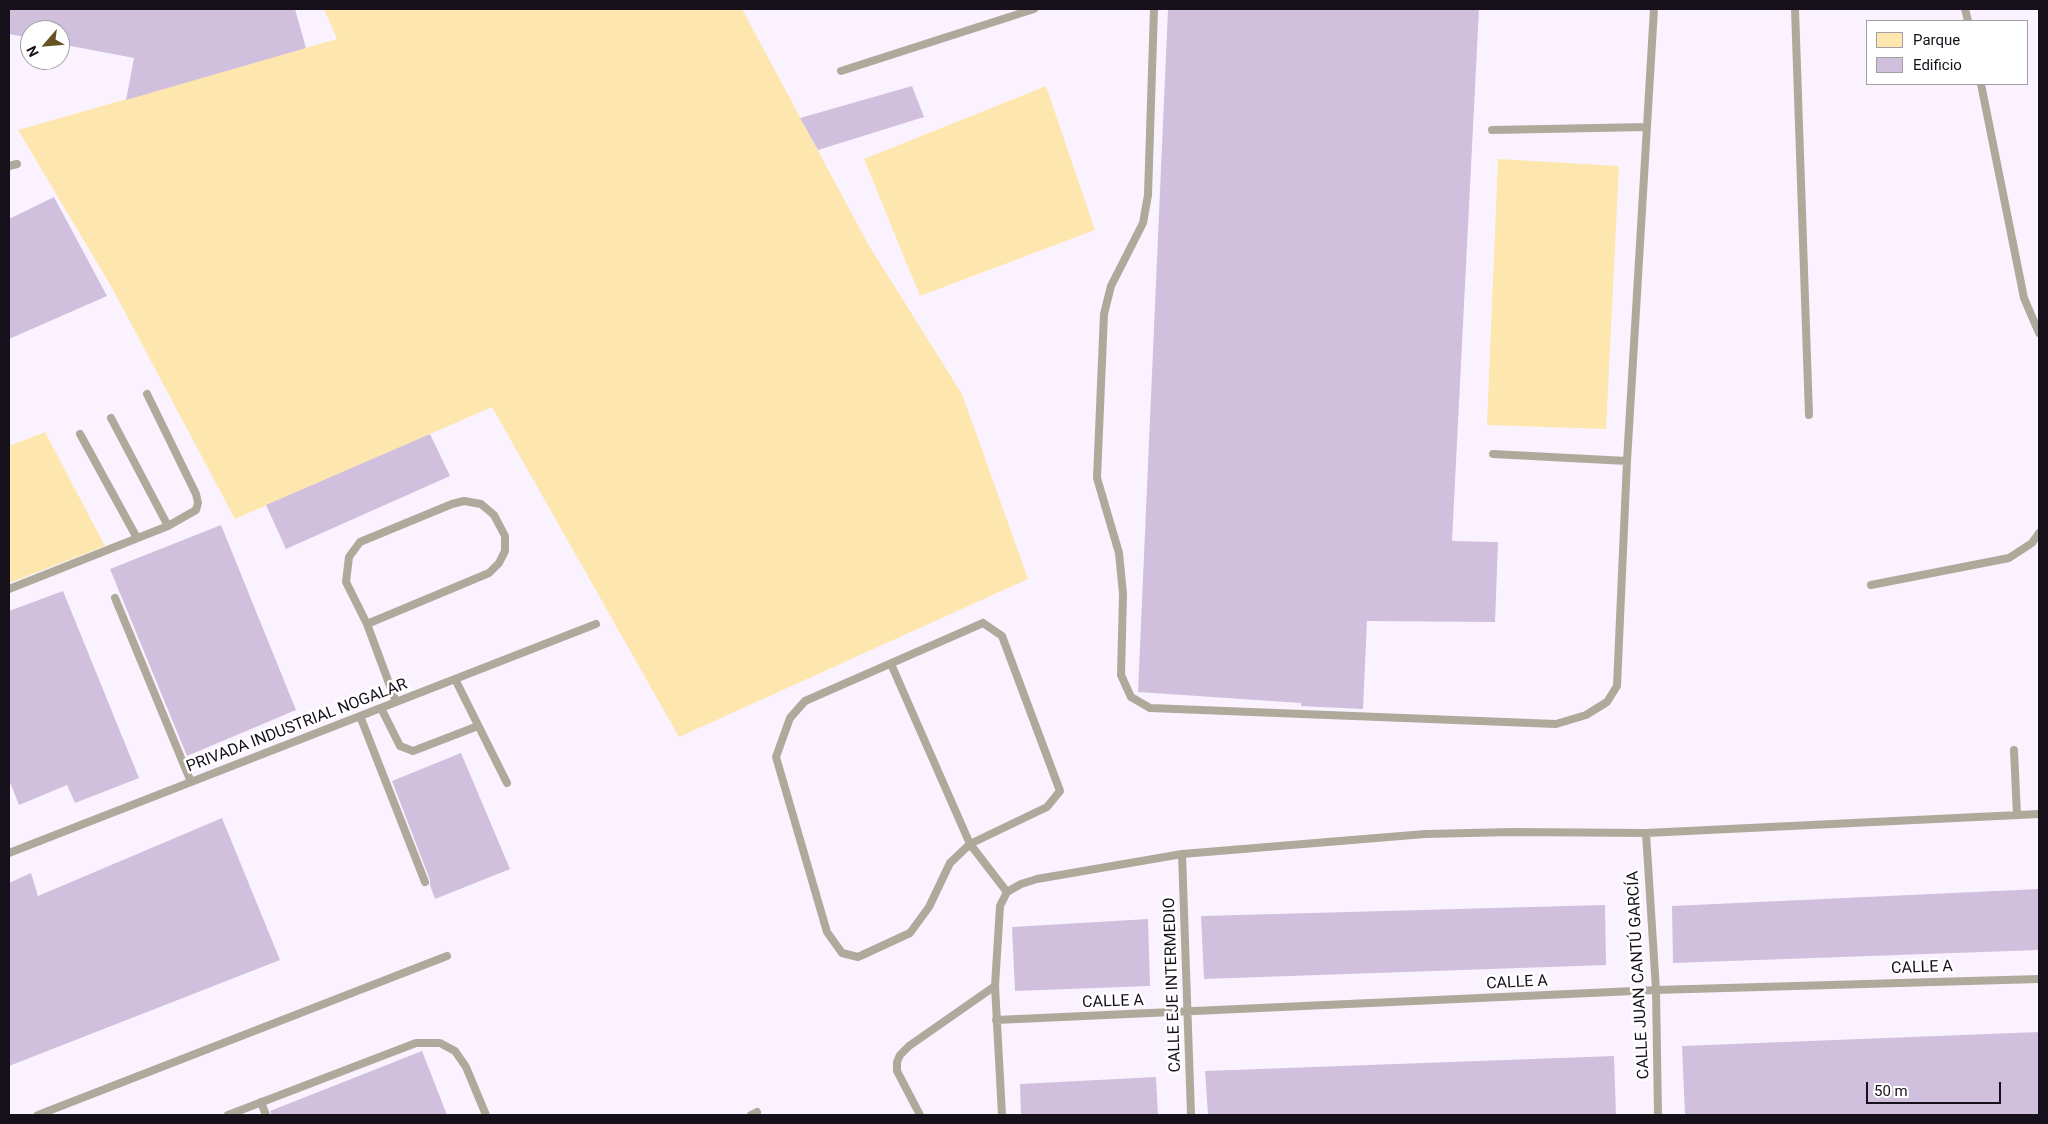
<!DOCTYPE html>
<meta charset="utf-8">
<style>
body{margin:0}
#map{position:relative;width:2048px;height:1124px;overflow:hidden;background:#faf3ff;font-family:Roboto,sans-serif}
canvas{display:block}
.frame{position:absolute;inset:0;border:10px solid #16101a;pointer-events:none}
.legend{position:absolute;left:1866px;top:20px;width:162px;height:65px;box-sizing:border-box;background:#fff;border:1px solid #a29fa3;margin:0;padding:6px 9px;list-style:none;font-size:15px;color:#16101a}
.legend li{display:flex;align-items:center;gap:10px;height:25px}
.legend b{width:25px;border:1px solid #a29fa3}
.north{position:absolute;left:20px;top:20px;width:50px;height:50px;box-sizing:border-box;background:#fff;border:1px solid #a29fa3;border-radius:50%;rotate:243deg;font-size:14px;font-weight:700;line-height:20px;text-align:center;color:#16101a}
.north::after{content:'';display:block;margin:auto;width:18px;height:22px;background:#665321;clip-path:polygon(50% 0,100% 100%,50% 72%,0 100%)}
.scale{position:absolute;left:1866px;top:1082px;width:135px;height:22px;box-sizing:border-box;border:2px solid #16101a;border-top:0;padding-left:6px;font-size:15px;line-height:18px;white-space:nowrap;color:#16101a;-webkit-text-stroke:4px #fff;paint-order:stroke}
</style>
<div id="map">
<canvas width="2048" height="1124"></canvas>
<div class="frame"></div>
<ul class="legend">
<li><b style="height:14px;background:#fee6af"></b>Parque</li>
<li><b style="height:14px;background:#d1c0dd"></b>Edificio</li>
</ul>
<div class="north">N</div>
<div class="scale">50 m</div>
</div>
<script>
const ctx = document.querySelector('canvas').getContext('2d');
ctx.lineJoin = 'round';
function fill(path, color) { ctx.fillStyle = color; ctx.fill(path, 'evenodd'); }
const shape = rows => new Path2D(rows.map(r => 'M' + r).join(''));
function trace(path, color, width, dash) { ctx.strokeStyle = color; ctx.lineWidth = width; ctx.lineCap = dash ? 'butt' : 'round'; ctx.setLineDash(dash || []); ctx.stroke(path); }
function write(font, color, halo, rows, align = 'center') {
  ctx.font = font + ' Roboto,sans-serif'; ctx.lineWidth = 5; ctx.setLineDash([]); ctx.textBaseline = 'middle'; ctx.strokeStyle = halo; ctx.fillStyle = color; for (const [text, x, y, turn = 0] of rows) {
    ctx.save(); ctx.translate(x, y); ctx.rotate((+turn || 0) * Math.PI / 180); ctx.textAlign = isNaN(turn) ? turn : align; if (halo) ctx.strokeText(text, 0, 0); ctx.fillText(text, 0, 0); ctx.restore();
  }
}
const green = shape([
 [324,9,742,9,868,244,962,394,1028,579,679,737,492,407,235,519,111,286,18,130,337,39],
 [1046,86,1095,230,920,296,864,159],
 [1498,159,1619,166,1606,429,1487,425],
 [45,432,105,546,9,583,9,446]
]);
const building = shape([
 [9,9,295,9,306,48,126,100,134,58,60,44,60,30,30,30,30,38,9,34],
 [1168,9,1479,9,1452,541,1498,542,1495,622,1367,621,1363,709,1301,706,1301,703,1138,692],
 [912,86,924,117,818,150,800,118],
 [54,197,107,296,9,339,9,219],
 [430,434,450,476,286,549,266,505],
 [221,525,296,710,187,756,110,569],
 [63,591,139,778,75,803,67,785,19,805,9,780,9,611],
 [461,753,510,869,435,899,430,885,430,880,392,781],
 [222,818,280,960,9,1066,9,883,31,873,38,896],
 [2039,889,2039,950,1673,963,1672,906],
 [1605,905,1606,965,1204,979,1201,916],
 [1148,919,1150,986,1015,991,1012,927],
 [2039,1032,2039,1115,1685,1115,1682,1046],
 [422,1051,447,1115,272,1115,270,1111],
 [1614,1056,1616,1115,1208,1115,1205,1071],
 [1156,1077,1158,1115,1021,1115,1020,1084]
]);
const service = shape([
 [1154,9,1148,195,1143,223,1111,286,1104,314,1097,478,1119,553,1123,594,1121,675,1131,697,1150,708,1556,724,1586,715,1607,702,1617,686,1627,461,1654,9],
 [1795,9,1809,415],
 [1965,9,1968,21],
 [841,71,1034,9],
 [1981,84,2024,298,2039,333],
 [1492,130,1647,127],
 [9,166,17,164],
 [111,418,168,526],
 [80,434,137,538],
 [1493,454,1627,461],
 [1871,585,2009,558,2032,543,2039,533],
 [9,589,168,526,196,510,198,503,196,494,147,394],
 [115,598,191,782],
 [983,623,1002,636,1060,791,1047,807,970,844,950,863,929,907,910,933,858,957,842,953,827,932,776,757,790,718,805,701,983,623],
 [367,624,489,573,499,563,505,551,505,536,494,515,481,504,464,501,452,504,360,542,349,557,346,582,367,624,396,702],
 [891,664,970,844,1007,892],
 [455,679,507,783],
 [381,708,400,746,413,751,478,726],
 [360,716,425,882],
 [2014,750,2017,815],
 [1646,833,1656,990,1658,1115],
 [9,853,596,624],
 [1182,854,1191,1115],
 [1007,892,1021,884,1037,879,1182,854,1425,834,1513,832,1646,833,2039,814],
 [996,1020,1656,990,2039,979],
 [261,1102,266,1115],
 [38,1115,447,956],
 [228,1115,416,1043,440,1043,455,1051,466,1067,486,1115],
 [751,1115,757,1112],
 [920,1115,897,1071,897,1062,900,1055,909,1046,995,986],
 [1002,1115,995,986,1000,906,1007,892]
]);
const streetNames = [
 ["PRIVADA INDUSTRIAL NOGALAR",297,726,-21],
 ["CALLE A",1922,968,-2],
 ["CALLE JUAN CANTÚ GARCÍA",1639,975,-93],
 ["CALLE A",1517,983,-3],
 ["CALLE EJE INTERMEDIO",1173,985,-92],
 ["CALLE A",1113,1002,-2]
];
fill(green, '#fee6af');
fill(building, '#d1c0dd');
trace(service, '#afa99c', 8);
write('16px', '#16101a', '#fff', streetNames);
</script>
